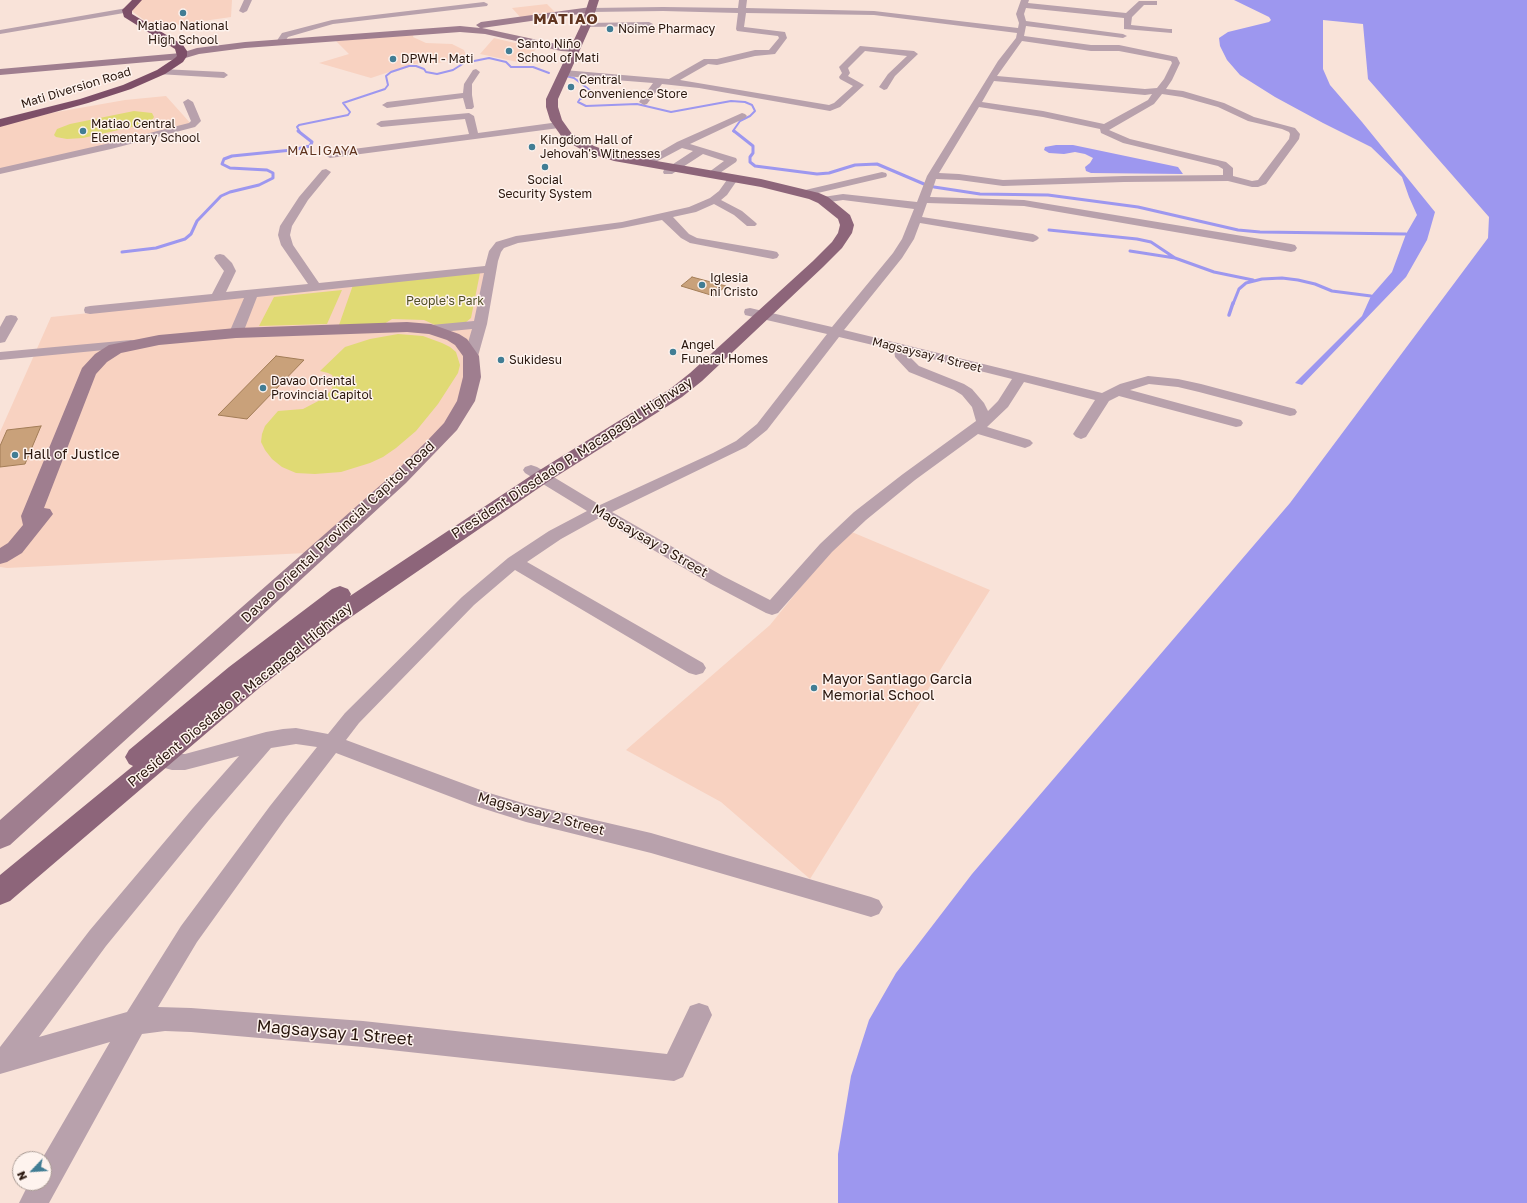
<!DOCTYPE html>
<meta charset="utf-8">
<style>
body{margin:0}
#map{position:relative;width:1527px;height:1203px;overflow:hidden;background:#f9e3d9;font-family:"Golos Text",sans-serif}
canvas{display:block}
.north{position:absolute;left:12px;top:1151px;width:40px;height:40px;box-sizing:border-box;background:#fef3ee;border:1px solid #a99b94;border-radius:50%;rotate:245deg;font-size:11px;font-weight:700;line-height:16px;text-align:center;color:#2a170e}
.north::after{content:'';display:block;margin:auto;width:14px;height:18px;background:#417d94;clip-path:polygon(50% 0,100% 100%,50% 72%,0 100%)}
</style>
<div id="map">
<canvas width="1527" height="1203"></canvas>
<div class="north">N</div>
</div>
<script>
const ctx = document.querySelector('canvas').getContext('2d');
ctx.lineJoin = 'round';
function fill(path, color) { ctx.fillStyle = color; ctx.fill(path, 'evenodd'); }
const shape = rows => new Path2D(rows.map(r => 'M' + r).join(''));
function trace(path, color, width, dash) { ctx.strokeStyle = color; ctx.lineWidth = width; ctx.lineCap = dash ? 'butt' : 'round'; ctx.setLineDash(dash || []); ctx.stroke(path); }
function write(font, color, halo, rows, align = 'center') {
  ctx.font = font + ' "Golos Text",sans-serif'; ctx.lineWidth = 3; ctx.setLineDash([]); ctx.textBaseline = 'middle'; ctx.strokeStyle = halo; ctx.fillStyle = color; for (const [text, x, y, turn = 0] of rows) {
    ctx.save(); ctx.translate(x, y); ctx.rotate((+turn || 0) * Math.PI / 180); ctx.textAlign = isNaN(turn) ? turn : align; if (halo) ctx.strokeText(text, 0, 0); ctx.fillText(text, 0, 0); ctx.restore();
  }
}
const built = shape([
 [140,0,232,0,231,17,155,28,129,9],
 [547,4,556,13,521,18,512,8],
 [414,34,413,37,426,43,452,44,464,50,466,55,439,63,413,64,371,78,319,63,349,54,336,41],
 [494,38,536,48,527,64,480,54],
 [166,96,192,125,0,171,0,125,51,113,125,100],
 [495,271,478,359,460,400,442,427,411,460,306,553,7,568,0,567,0,432,51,317],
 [847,530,990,590,810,879,721,802,626,750,770,625]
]);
const green = shape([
 [134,111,152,113,154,117,152,120,141,125,83,138,67,139,56,137,54,135,57,129,70,124],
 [480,273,471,318,465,323,435,325,424,320,392,319,384,324,339,325,353,285],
 [342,290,327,324,259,326,274,297],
 [398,334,423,336,442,343,450,347,456,352,460,365,458,373,438,404,416,431,396,448,383,457,370,463,341,472,315,474,296,473,282,467,272,459,265,450,261,442,262,434,265,426,278,411,303,409,324,398,332,389,334,379,332,375,328,373,320,371,345,347,370,339]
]);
const water = shape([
 [1234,0,1527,0,1527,1203,838,1203,838,1154,851,1076,869,1020,896,973,972,874,1290,503,1488,238,1489,217,1368,79,1363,24,1323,20,1323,69,1330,85,1362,122,1435,212,1427,240,1406,277,1302,385,1295,383,1362,316,1371,296,1392,272,1406,234,1417,215,1409,197,1402,177,1371,147,1323,123,1275,97,1240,75,1227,60,1220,46,1219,38,1228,32,1269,22,1271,20,1269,17],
 [1056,145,1073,145,1178,167,1183,174,1091,173,1086,171,1085,167,1090,163,1093,158,1085,154,1075,152,1064,154,1049,153,1044,150,1045,147]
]);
const streamFar2 = shape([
 [566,76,574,78,591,91,591,94,580,99,578,102,586,106,637,104,671,112,731,101,745,102,752,105,755,111,750,116,740,121,733,131,735,132],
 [300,132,297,127,299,125,348,115,350,112,343,103,385,89,388,85,386,76,391,72,409,66,416,66,424,69,426,72,437,74,453,70,464,63,489,58,506,62,511,67,533,67,549,73]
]);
const streamFar1 = shape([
 [734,131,753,146,753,153,750,157,750,162,755,166,817,174,829,173,855,165,877,164,924,184],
 [934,187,980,194,1048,195,1138,207,1238,230,1260,232,1406,234],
 [1049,230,1137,239,1151,242,1175,258],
 [1130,251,1175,258,1214,272,1253,280],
 [122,252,156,248,185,239,191,234,197,221,221,196,230,192,259,185,273,178,273,173,267,170,230,168,222,164,224,159,232,156,292,150,310,146,312,142,298,131],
 [1233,304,1239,289,1246,283,1262,279,1282,278,1298,280,1315,284,1332,291,1371,296]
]);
const stream = shape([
 [1229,315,1233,303]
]);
const building = shape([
 [692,277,726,286,714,296,681,286,692,277],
 [276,356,304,360,247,419,218,415,276,356],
 [41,426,25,464,0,467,0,446,7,430,41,426]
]);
const street = shape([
 [244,0,252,0,247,11,243,13,239,11,244,0],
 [739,0,747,0,746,8,874,11,1018,28,1019,23,1016,14,1021,0,1029,0,1028,3,1126,13,1139,1,1157,1,1157,5,1144,5,1132,17,1131,25,1169,29,1172,29,1172,33,1124,29,1124,18,1026,8,1024,14,1026,21,1123,34,1127,36,1123,38,1026,26,1024,36,1091,45,1119,45,1177,57,1180,63,1172,80,1166,89,1183,91,1224,103,1254,117,1295,128,1300,134,1299,139,1266,184,1258,187,1252,187,1228,181,1124,182,1003,186,959,180,936,179,930,197,1024,200,1291,244,1295,245,1297,248,1295,251,1291,252,1024,206,927,203,922,217,1033,234,1037,236,1039,238,1037,240,1033,242,920,223,914,239,902,258,844,330,1102,393,1120,384,1148,376,1178,379,1201,384,1295,409,1297,412,1295,415,1290,416,1199,392,1178,387,1149,384,1130,390,1241,420,1243,423,1241,426,1236,427,1119,396,1109,401,1086,437,1081,439,1076,437,1073,434,1095,400,1024,382,1008,407,987,427,1030,440,1033,443,1030,446,1025,448,978,434,915,480,866,520,832,552,778,613,772,615,766,613,711,584,599,518,561,539,527,562,703,663,706,668,703,673,696,675,689,673,515,570,474,605,359,723,346,740,486,792,526,804,651,833,871,897,879,900,883,907,879,914,871,917,651,853,526,822,475,806,336,753,286,818,197,942,158,1007,191,1008,363,1021,667,1054,690,1006,699,1003,708,1006,712,1015,683,1077,674,1081,363,1047,191,1032,165,1031,142,1034,49,1203,19,1203,29,1183,44,1183,44,1159,42,1159,110,1042,0,1074,0,1047,90,930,193,808,239,756,185,770,172,770,143,762,140,756,143,750,150,748,172,754,185,754,266,732,283,729,296,728,328,734,345,713,462,597,508,558,549,531,587,511,525,473,523,470,525,467,531,465,537,467,600,505,713,453,736,441,757,424,827,334,745,315,744,312,745,309,750,308,832,327,893,253,902,239,914,209,843,200,823,203,817,200,823,197,843,194,917,202,927,176,998,61,1016,38,1017,33,874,15,746,13,744,27,785,32,787,38,775,54,755,56,717,65,708,64,680,80,829,105,834,103,853,86,840,79,839,77,842,73,839,67,860,46,914,51,918,54,895,76,887,89,884,90,879,87,888,74,907,56,865,51,848,68,850,73,848,76,864,85,840,107,830,111,699,88,662,84,647,104,644,105,639,102,653,83,564,76,560,73,564,70,669,79,704,59,717,59,755,50,769,50,779,38,778,36,737,31,736,29,738,13,663,11,591,12,587,10,591,8,663,7,738,8,739,0],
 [1022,41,1091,51,1119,51,1171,61,1172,63,1164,79,1157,88,1145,89,997,76,1022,41],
 [994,81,1145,95,1152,94,1148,100,1104,124,1043,111,982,102,994,81],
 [1162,94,1182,97,1218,107,1248,121,1282,129,1289,132,1290,134,1289,139,1258,180,1252,181,1233,176,1233,168,1226,162,1130,139,1109,130,1154,104,1162,94],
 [979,107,1043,117,1100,129,1101,133,1123,143,1218,166,1223,169,1223,175,1124,176,1003,180,959,174,939,173,979,107],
 [839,337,894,350,895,357,909,372,954,390,962,395,972,407,976,421,903,474,854,512,820,544,770,600,723,576,612,512,746,447,767,430,839,337],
 [908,353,1012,379,998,401,988,411,984,403,972,389,964,384,919,366,909,356,908,353],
 [296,744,317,747,270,806,181,926,127,1012,39,1037,106,946,209,820,271,748,296,744],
 [484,2,488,4,487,6,333,24,288,37,283,44,277,44,276,42,282,33,332,20,484,2],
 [127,8,131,10,130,12,0,34,0,30,127,8],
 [649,22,653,24,652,26,586,27,582,25,586,23,649,22],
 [161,69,224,72,228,75,224,78,158,74,157,72,161,69],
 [476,69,480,72,472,84,472,95,474,107,472,109,466,109,463,98,387,108,382,105,387,102,463,93,464,84,473,70,476,69],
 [188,99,193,102,201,121,195,127,111,149,0,174,0,168,110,143,189,123,191,121,183,102,188,99],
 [469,113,474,116,478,133,559,122,564,125,559,128,330,158,325,155,330,152,469,134,465,119,381,127,376,124,381,121,469,113],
 [742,113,745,114,747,116,745,118,690,144,736,158,737,160,736,162,714,177,706,177,705,175,724,161,703,154,672,174,664,174,663,172,664,170,693,151,682,148,650,165,646,166,641,163,677,142,742,113],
 [326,169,331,172,308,200,292,226,290,235,293,245,319,283,485,266,489,251,496,242,516,236,622,222,689,207,710,198,719,191,729,177,733,176,738,179,727,195,721,200,742,211,755,222,757,224,755,226,747,226,734,215,714,204,696,212,673,217,689,234,697,238,773,251,777,252,779,255,777,258,773,259,690,243,681,238,662,220,622,228,518,243,504,248,501,252,498,261,487,324,478,356,476,359,471,360,466,359,464,356,472,329,431,333,426,332,424,329,426,326,431,325,474,321,484,273,257,297,243,333,241,336,236,337,231,336,229,333,244,298,90,314,85,313,84,310,85,307,90,306,212,294,224,271,214,258,216,255,220,254,224,255,232,263,236,271,226,292,308,284,281,245,278,235,280,226,299,197,322,170,326,169],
 [882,172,886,173,887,175,886,177,805,196,800,193,801,191,882,172],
 [11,315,16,316,18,319,5,342,0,343,0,327,6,316,11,315],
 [131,340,136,341,138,344,136,347,0,360,0,352,131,340]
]);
const secondary = shape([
 [591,7,596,10,594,12,482,28,561,45,579,47,580,49,575,52,561,51,485,34,460,32,245,48,199,54,182,59,0,75,0,69,181,53,197,48,245,42,460,26,480,28,476,25,481,22,591,7],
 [407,322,431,324,459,334,467,339,479,356,481,377,475,401,457,430,406,483,244,632,10,845,0,849,0,820,392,475,426,442,444,423,457,401,463,377,463,356,455,345,447,340,429,334,407,332,236,338,159,345,121,353,107,362,96,374,44,508,50,509,53,514,22,553,7,562,0,564,0,548,8,543,23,525,21,516,82,368,95,354,109,345,159,335,236,328,407,322]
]);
const primary = shape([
 [589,0,599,0,591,25,558,99,558,107,562,120,572,134,594,146,616,154,761,179,819,193,828,197,850,215,854,225,852,233,842,248,823,267,702,381,682,397,549,481,338,626,258,689,10,901,0,905,0,875,133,766,129,764,125,757,129,750,229,667,332,589,340,586,348,589,351,594,350,596,535,473,670,389,690,373,813,261,832,242,838,233,840,225,838,219,818,203,809,199,761,187,614,161,586,152,564,140,550,120,546,107,546,99,581,25,589,0]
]);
const highway = shape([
 [132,0,142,0,132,11,132,14,183,45,187,51,187,56,183,62,165,74,131,89,88,103,0,127,0,119,80,99,123,85,157,70,175,58,177,56,175,49,124,17,122,10,132,0]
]);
const markers = [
 [183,13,4,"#417d94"],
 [610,29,4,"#417d94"],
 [509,51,4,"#417d94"],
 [393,59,4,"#417d94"],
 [571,87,4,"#417d94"],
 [83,131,4,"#417d94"],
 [532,147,4,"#417d94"],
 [545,167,4,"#417d94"],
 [702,285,4,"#417d94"],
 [673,352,4,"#417d94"],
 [501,360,4,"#417d94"],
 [263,388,4,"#417d94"],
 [15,455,4,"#417d94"],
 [814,688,4,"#417d94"]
];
const farPoinames = [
 ["Matiao National",183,26,"center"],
 ["High School",183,40,"center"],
 ["Noime Pharmacy",618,29],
 ["Santo Niño",517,44],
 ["School of Mati",517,58],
 ["DPWH - Mati",401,59],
 ["Central",579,80],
 ["Convenience Store",579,94],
 ["Matiao Central",91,124],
 ["Elementary School",91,138],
 ["Kingdom Hall of",540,140],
 ["Jehovah's Witnesses",540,154],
 ["Social",545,180,"center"],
 ["Security System",545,194,"center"],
 ["Iglesia",710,278],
 ["ni Cristo",710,292],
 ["Angel",681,345],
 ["Funeral Homes",681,359],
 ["Sukidesu",509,360],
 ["Davao Oriental",271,381],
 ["Provincial Capitol",271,395]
];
const farStreetnames = [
 ["Mati Diversion Road",76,88,-17],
 ["Magsaysay 4 Street",927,355,14]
];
const farParknames = [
 ["People's Park",445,301]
];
const farNeighbourhoodnames = [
 ["MALIGAYA",323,151]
];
const poiNames = [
 ["Hall of Justice",23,455],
 ["Mayor Santiago Garcia",822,680],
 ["Memorial School",822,696]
];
const streetNames = [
 ["President Diosdado P. Macapagal Highway",572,458,-33],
 ["Davao Oriental Provincial Capitol Road",338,532,-43],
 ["Magsaysay 3 Street",650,541,30],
 ["President Diosdado P. Macapagal Highway",240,695,-39],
 ["Magsaysay 2 Street",541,814,15]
];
const farDistrictnames = [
 ["MATIAO",566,19]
];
const nearStreetnames = [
 ["Magsaysay 1 Street",335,1033,5]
];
fill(built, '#f8d2c1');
fill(green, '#e0da74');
fill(water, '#9d97ef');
trace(streamFar2, '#9d97ef', 2);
trace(streamFar1, '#9d97ef', 3);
trace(stream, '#9d97ef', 3.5);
fill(building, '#c9a17a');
trace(building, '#a37d57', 1);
fill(street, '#b8a1ac');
fill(secondary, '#9f7e8f');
fill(primary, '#8d657a');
fill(highway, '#7d4f68');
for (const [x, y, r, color] of markers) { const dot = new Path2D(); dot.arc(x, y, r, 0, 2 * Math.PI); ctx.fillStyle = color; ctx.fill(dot); trace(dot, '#fef3ee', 1.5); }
write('12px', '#2a170e', '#fef3ee', farPoinames, 'left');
write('12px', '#2a170e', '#fef3ee', farStreetnames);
write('12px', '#514f24', '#fef3ee', farParknames);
ctx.letterSpacing = '1px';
write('13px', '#60341f', '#fef3ee', farNeighbourhoodnames);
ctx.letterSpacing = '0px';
write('14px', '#2a170e', '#fef3ee', poiNames, 'left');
write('14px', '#2a170e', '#fef3ee', streetNames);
ctx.letterSpacing = '1px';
write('bold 15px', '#60341f', '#fef3ee', farDistrictnames);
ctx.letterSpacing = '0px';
write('17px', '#2a170e', '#fef3ee', nearStreetnames);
</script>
